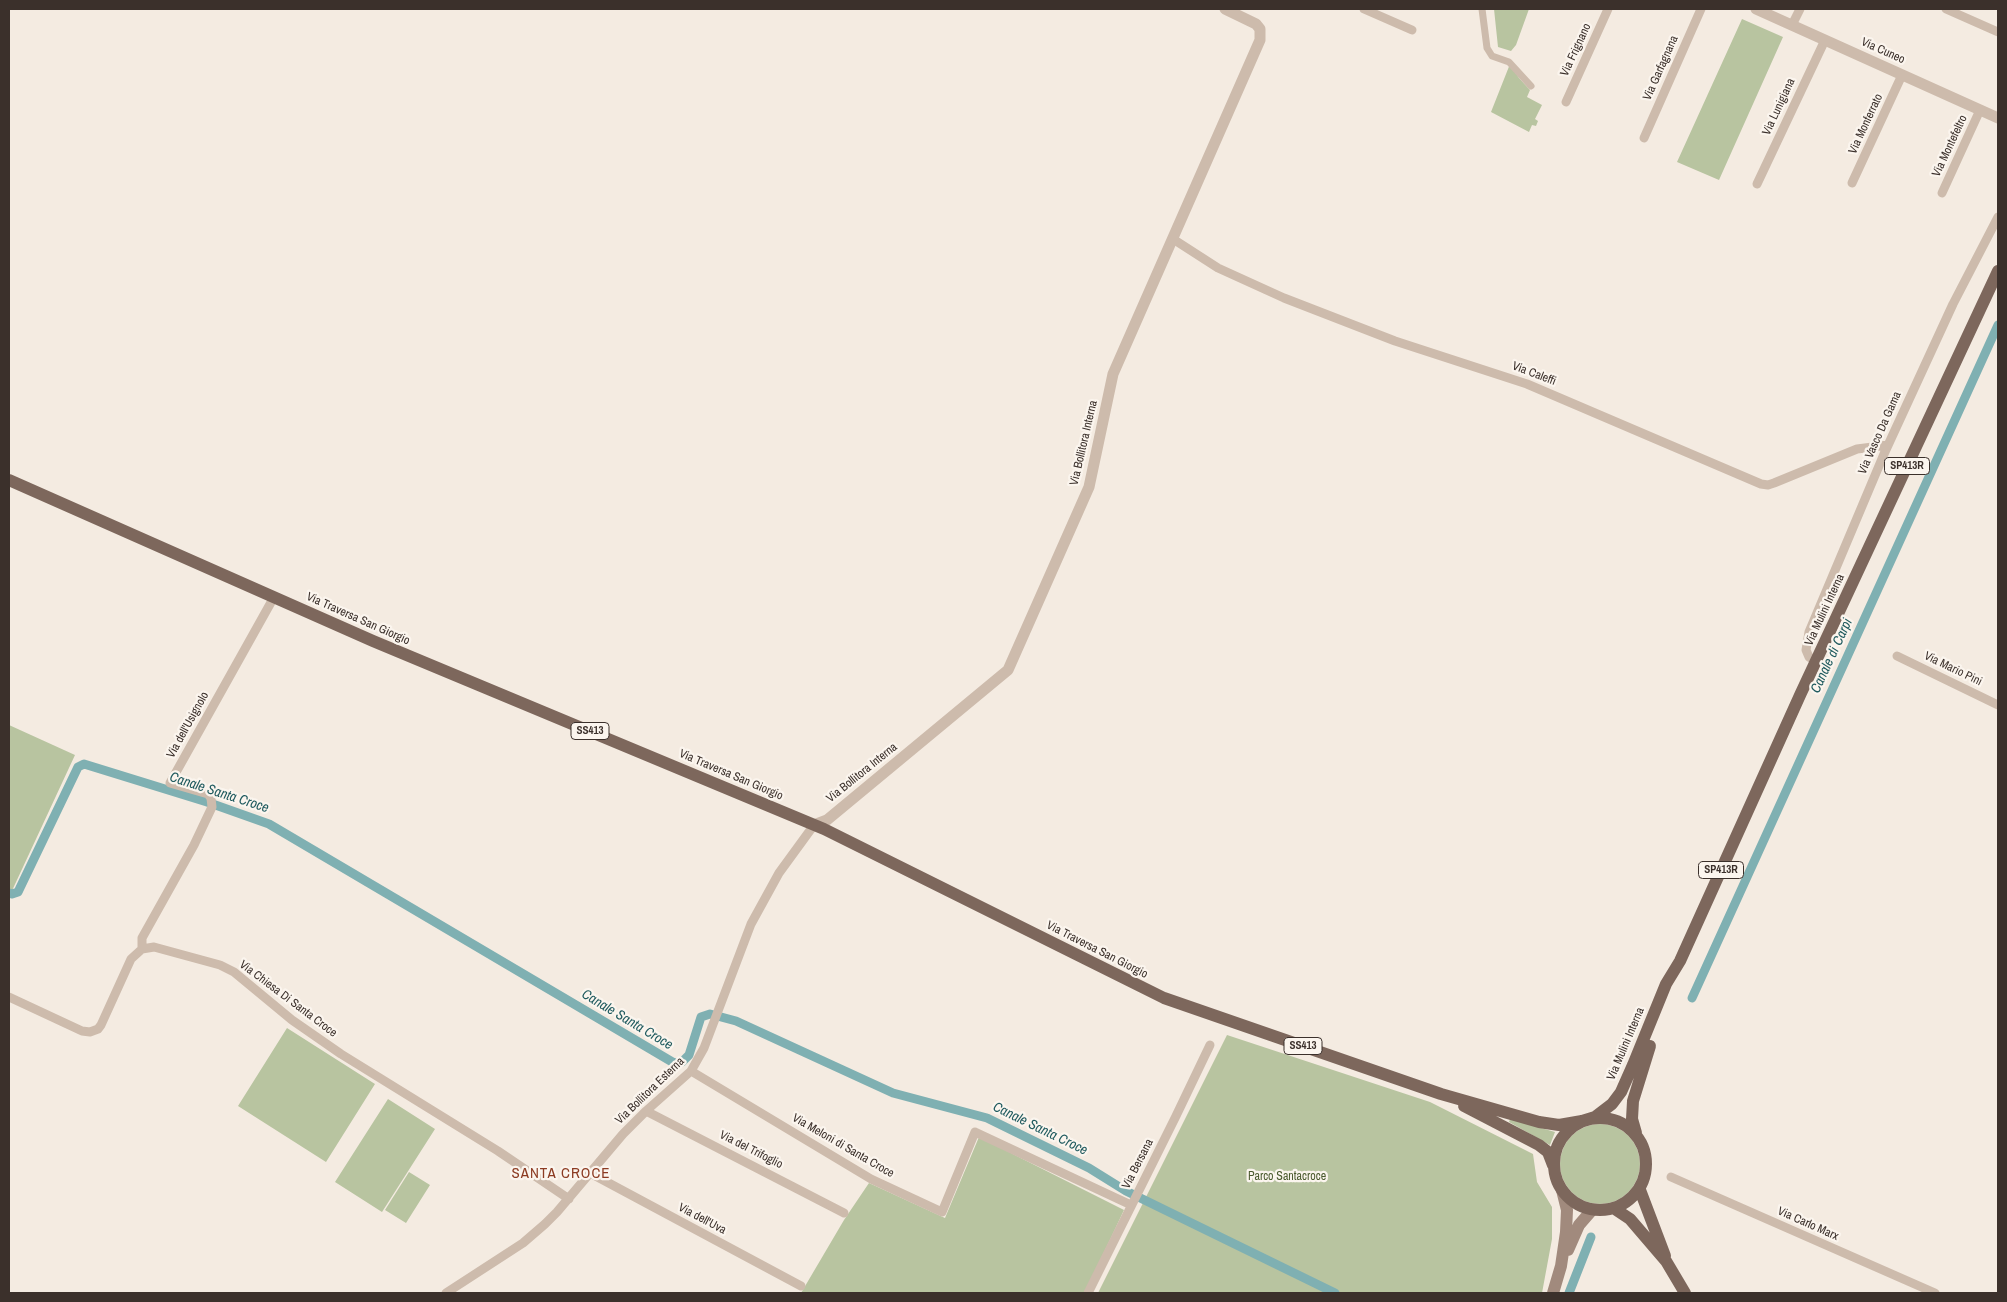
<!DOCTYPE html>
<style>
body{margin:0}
#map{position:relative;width:2007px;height:1302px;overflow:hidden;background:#f4ebe1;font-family:"Archivo Narrow",sans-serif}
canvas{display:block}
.frame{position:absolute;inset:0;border:10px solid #3b302b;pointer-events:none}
</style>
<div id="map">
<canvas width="2007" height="1302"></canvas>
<div class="frame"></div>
</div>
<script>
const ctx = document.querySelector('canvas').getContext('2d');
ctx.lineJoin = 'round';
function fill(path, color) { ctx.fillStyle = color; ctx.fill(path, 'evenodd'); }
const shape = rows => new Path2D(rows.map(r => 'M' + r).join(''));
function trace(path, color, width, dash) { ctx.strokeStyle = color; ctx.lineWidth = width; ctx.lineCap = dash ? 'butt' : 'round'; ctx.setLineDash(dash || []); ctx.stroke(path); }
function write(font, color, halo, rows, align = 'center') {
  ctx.font = font + ' "Archivo Narrow",sans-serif'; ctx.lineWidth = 4.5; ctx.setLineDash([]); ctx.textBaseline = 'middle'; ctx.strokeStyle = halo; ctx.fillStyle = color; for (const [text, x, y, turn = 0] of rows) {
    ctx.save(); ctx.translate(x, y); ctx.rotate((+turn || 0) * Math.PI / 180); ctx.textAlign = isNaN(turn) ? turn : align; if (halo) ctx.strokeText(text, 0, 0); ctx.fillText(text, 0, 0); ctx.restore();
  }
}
const green = shape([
 [1494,9,1529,9,1516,45,1511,51,1498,47],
 [1742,19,1783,37,1719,180,1677,162],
 [1510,64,1519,78,1530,90,1527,97,1542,105,1535,119,1538,121,1536,126,1532,125,1529,132,1491,112],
 [9,725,75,755,10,895,9,895],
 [287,1028,375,1084,326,1162,238,1106],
 [1227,1035,1430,1102,1533,1154,1537,1182,1552,1207,1552,1239,1542,1293,1098,1293],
 [388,1099,435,1129,382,1212,335,1182],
 [1510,1119,1555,1132,1550,1145,1509,1122],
 '1560 1164a40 40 0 1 1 80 0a40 40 0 1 1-80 0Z',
 [979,1137,1124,1210,1085,1293,801,1293,844,1220,869,1183,945,1218],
 [409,1172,430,1185,406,1223,385,1210]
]);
const canal = shape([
 [9,893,12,894,18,892,78,767,84,764,207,802,269,824,674,1063,682,1062,689,1055,701,1017,710,1014,736,1021,893,1093,987,1118,1089,1168,1126,1191,1335,1293],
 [1692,998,1998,325],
 [1569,1293,1591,1237]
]);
const pedestrian = shape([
 [1482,9,1487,48,1492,56,1509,62,1531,86]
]);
const minor = shape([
 [1364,9,1412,30],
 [1946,9,1998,32],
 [1792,25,1800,9],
 [1566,102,1608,9],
 [1644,138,1701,9],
 [1852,183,1902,75],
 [1757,184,1825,40],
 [1942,193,1980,110],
 [1173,239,1218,268,1284,298,1395,341,1527,384,1761,484,1768,485,1774,483,1857,449,1888,445],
 [1897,656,1998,705],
 [1816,661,1809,657,1806,650,1809,632,1884,454,1953,304,1998,217],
 [142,949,142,938,194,845,212,807,211,798,208,794,170,783,274,597],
 [9,997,82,1031,90,1032,98,1029,101,1025,131,959,142,949,154,947,220,965,234,972,292,1020,341,1054,498,1151,569,1199],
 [691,1071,871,1179,942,1212,975,1132,1131,1205],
 [646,1111,844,1213],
 [590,1173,801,1286],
 [1671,1177,1935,1293],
 [446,1293,523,1243,545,1224,557,1212,623,1134,646,1111,691,1071,704,1048,751,924,779,873,814,825],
 [1088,1293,1176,1116,1210,1045]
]);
const tertiary = shape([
 [1756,9,1998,118],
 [814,825,827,820,1008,670,1089,487,1113,374,1260,40,1260,29,1256,24,1225,9]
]);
const secondary = shape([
 [1568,1250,1579,1225,1592,1210],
 [1553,1293,1561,1266,1566,1232,1567,1210,1562,1190]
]);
const primary = shape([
 [9,480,373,641,824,829,1164,998,1441,1094,1539,1122,1559,1125,1582,1121,1595,1117,1612,1104,1621,1092,1633,1065,1666,984,1680,961,1801,693,1998,271],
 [1464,1106,1539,1145,1548,1152,1553,1165],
 '1554 1164a46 46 0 1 1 92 0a46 46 0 1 1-92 0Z',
 [1636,1133,1632,1119,1633,1101,1650,1046],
 [1640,1190,1665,1256],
 [1615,1209,1630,1219,1666,1261,1685,1293]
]);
const shields = [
 [1907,466,45],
 [590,731,38],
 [1721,870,45],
 [1303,1046,38]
];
const shieldNames = [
 ["SP413R",1907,466],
 ["SS413",590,731],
 ["SP413R",1721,870],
 ["SS413",1303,1046]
];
const streetNames = [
 ["Via Frignano",1576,50,-65],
 ["Via Cuneo",1883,51,24],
 ["Via Garfagnana",1661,68,-66],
 ["Via Lunigiana",1779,107,-65],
 ["Via Monferrato",1866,124,-65],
 ["Via Montefeltro",1950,146,-65],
 ["Via Caleffi",1534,374,21],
 ["Via Vasco Da Gama",1880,433,-66],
 ["Via Bollitora Interna",1084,443,-77],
 ["Via Mulini Interna",1825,610,-65],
 ["Via Traversa San Giorgio",358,619,24],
 ["Via Mario Pini",1953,669,26],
 ["Via dell'Usignolo",188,725,-61],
 ["Via Bollitora Interna",862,773,-39],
 ["Via Traversa San Giorgio",731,775,23],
 ["Via Traversa San Giorgio",1097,950,27],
 ["Via Chiesa Di Santa Croce",288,999,37],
 ["Via Mulini Interna",1626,1044,-67],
 ["Via Bollitora Esterna",650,1091,-44],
 ["Via Meloni di Santa Croce",843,1146,30],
 ["Via del Trifoglio",751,1150,27],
 ["Via Bersana",1138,1164,-63],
 ["Via dell'Uva",702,1219,28],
 ["Via Carlo Marx",1808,1224,24]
];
const parkNames = [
 ["Parco Santacroce",1287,1177]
];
const waterNames = [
 ["Canale di Carpi",1832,656,-65],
 ["Canale Santa Croce",219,793,18],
 ["Canale Santa Croce",627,1020,31],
 ["Canale Santa Croce",1040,1129,26]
];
const quarterNames = [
 ["SANTA CROCE",561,1174]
];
fill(green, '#b8c4a0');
trace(canal, '#7fb0b2', 9);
trace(pedestrian, '#cdbbac', 7);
trace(minor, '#cdbbac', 9);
trace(tertiary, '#cdbbac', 11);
trace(secondary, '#a18a7d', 12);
trace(primary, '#7d675c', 12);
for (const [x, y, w] of shields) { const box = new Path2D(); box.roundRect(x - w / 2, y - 8.5, w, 17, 4); ctx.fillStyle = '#fbf5ee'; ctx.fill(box); trace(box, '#3b302b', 1); }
write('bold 11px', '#3b302b', null, shieldNames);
write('12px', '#3b302b', '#fbf5ee', streetNames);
write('12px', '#4a5a2e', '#fbf5ee', parkNames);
write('italic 14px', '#1f5a5e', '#fbf5ee', waterNames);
ctx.letterSpacing = '1px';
write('15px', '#8c3b22', '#fbf5ee', quarterNames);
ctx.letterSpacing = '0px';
</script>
